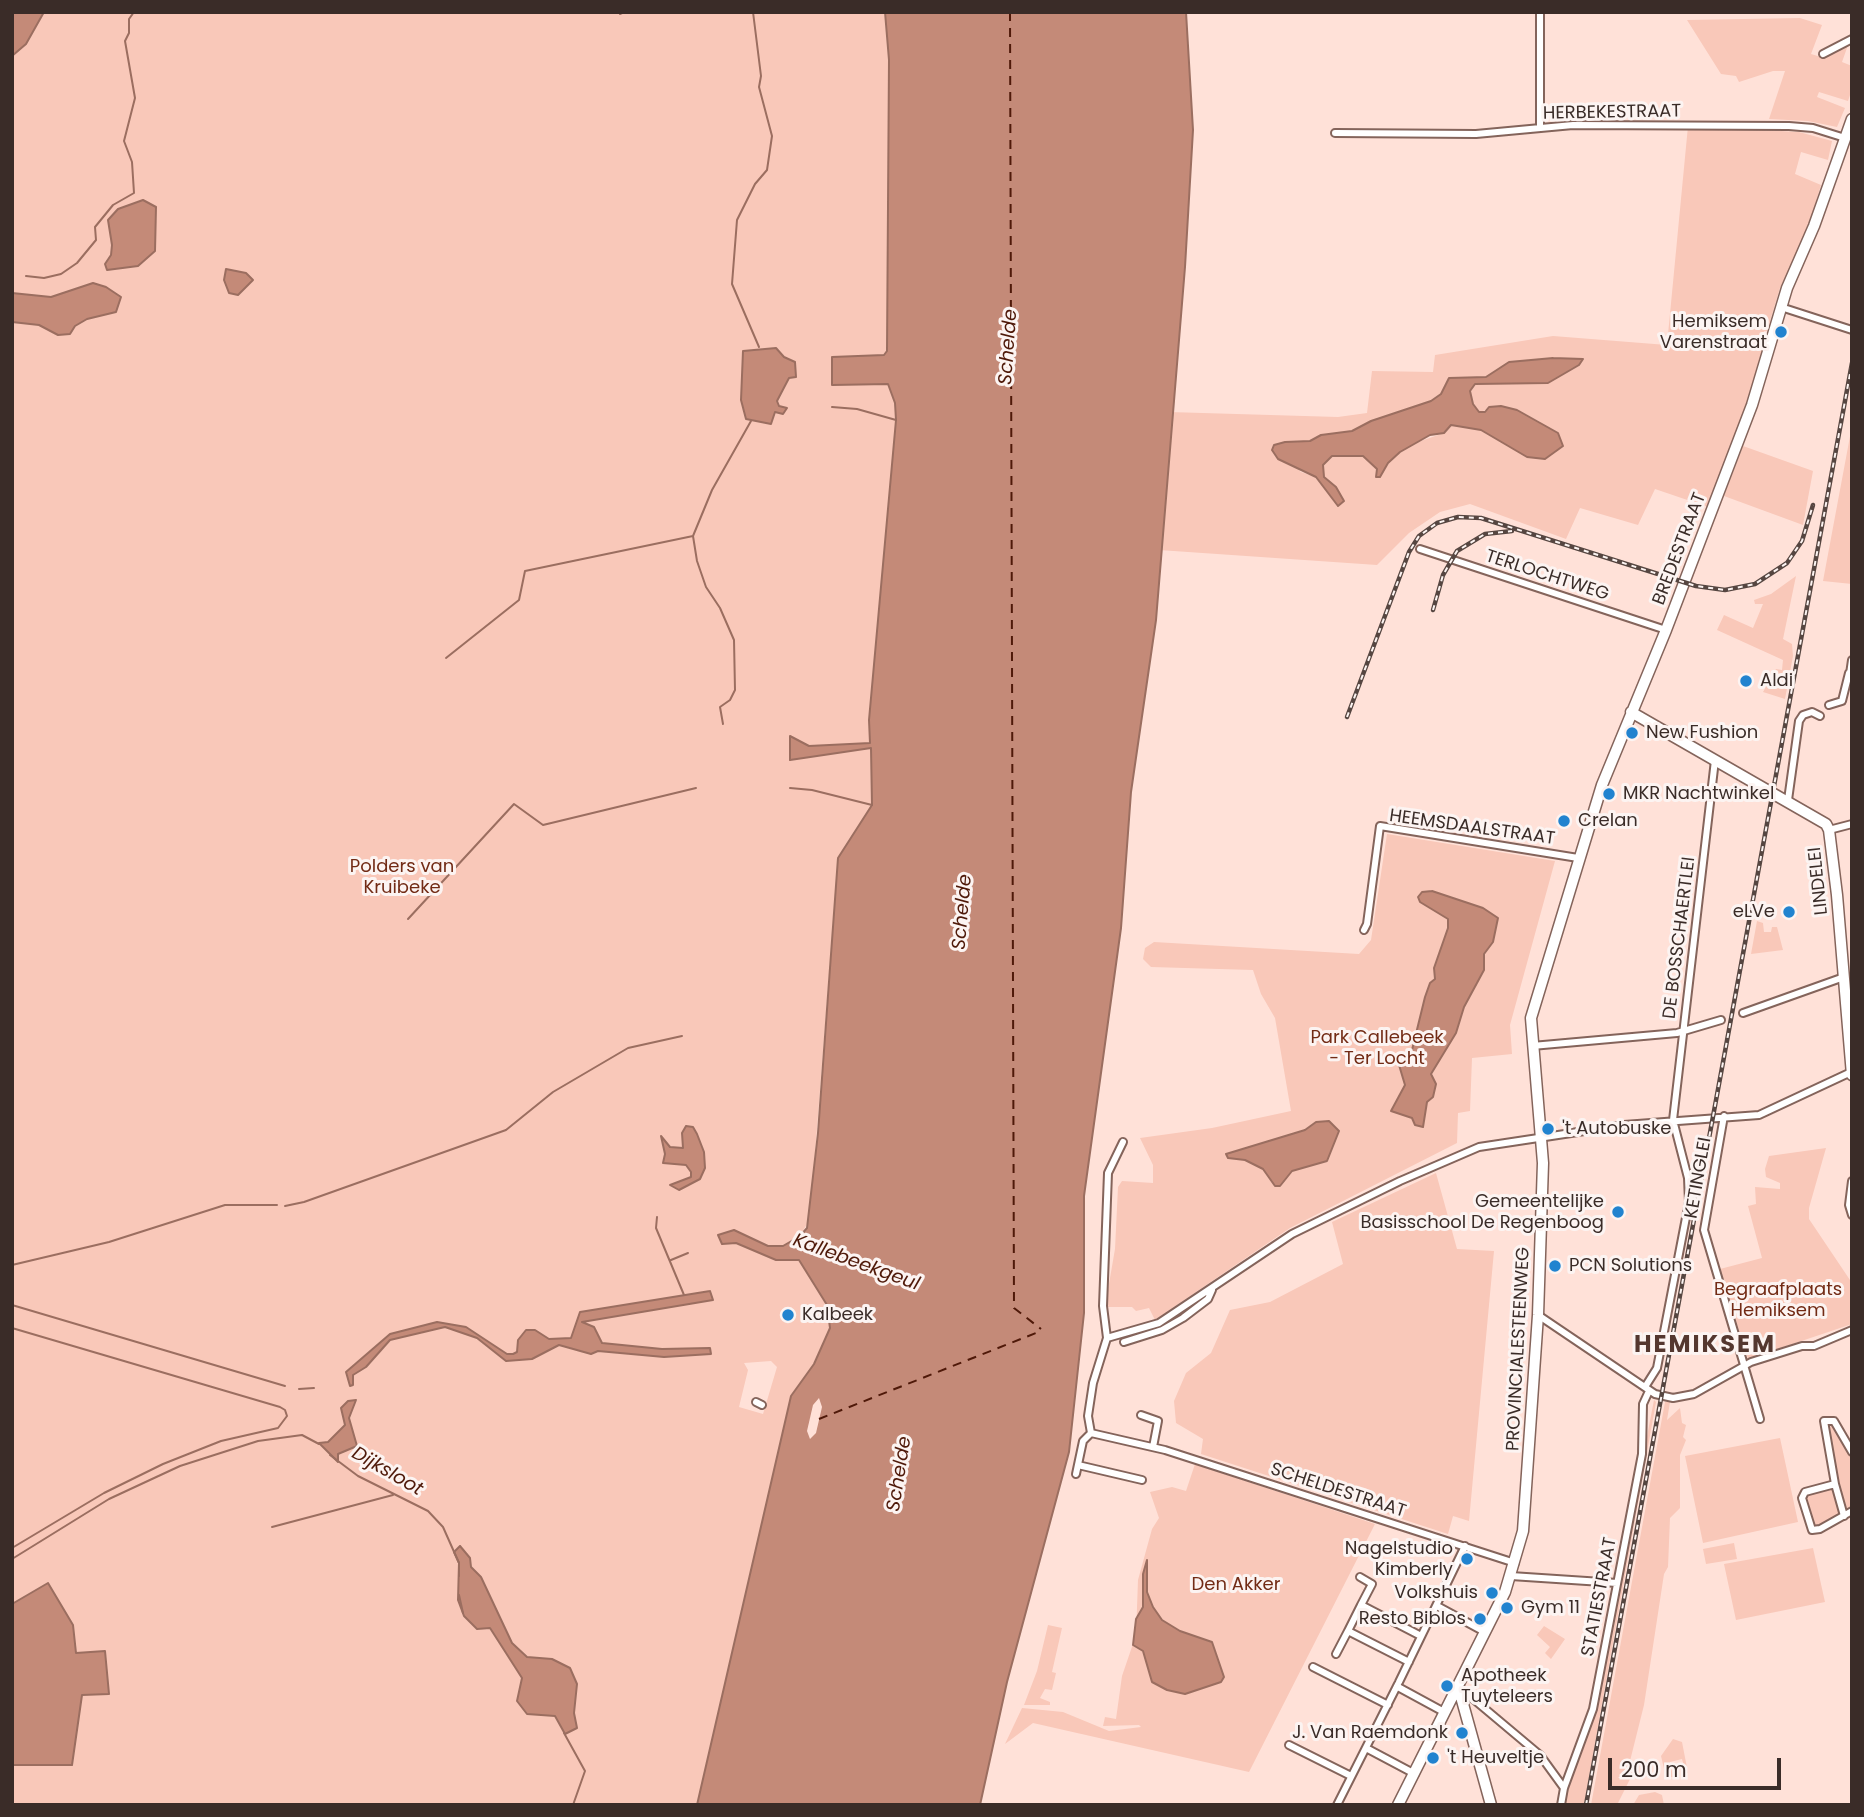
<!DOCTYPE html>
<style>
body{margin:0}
#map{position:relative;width:1864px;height:1817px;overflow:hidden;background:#ffe1d8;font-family:Poppins,sans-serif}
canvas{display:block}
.frame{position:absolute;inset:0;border:14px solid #3a2c28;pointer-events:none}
.scale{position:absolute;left:1608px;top:1758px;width:173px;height:32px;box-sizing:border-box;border:4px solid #3a2c28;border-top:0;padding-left:9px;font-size:21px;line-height:24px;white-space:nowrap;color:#3a2c28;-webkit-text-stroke:5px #fcf4f2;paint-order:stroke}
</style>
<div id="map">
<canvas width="1864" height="1817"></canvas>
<div class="frame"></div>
<div class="scale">200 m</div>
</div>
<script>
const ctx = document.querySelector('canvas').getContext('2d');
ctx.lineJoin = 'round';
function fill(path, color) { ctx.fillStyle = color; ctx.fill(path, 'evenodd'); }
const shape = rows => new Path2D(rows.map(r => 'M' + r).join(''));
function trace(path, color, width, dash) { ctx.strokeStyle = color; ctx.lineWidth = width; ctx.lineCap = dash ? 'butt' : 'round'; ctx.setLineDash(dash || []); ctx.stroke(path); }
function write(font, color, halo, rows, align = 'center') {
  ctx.font = font + ' Poppins,sans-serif'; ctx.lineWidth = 6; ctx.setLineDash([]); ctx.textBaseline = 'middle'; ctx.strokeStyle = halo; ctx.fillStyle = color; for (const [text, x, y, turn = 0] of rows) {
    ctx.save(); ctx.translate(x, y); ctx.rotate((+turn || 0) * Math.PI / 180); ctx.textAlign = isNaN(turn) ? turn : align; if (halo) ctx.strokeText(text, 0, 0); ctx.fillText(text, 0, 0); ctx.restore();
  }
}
const green = shape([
 [44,12,885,12,889,60,887,351,884,355,832,357,832,385,888,384,895,403,896,420,869,720,871,743,809,746,790,737,791,760,871,748,872,805,838,858,810,1219,800,1236,783,1246,768,1246,744,1234,722,1244,736,1243,776,1260,799,1260,827,1305,830,1328,814,1364,791,1396,697,1805,12,1805,12,56],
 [771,1361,777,1367,763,1414,739,1407,748,1370,744,1363],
 [1800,18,1822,25,1811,54,1821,57,1848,45,1842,62,1852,66,1852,89,1848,101,1819,92,1817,97,1845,108,1837,127,1808,121,1769,119,1785,71,1773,71,1739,82,1736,76,1721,74,1687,20],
 [1688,126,1799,132,1832,141,1828,160,1801,152,1795,174,1821,185,1807,232,1780,288,1767,331,1764,331,1762,340,1765,341,1749,397,1708,507,1655,489,1638,525,1580,508,1566,539,1470,504,1440,512,1409,533,1377,565,1159,550,1169,412,1338,417,1367,413,1372,371,1433,372,1435,355,1553,336,1667,345],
 [1553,358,1582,360,1548,383,1475,384,1470,391,1473,404,1479,412,1501,406,1517,410,1540,422,1546,459,1527,457,1481,430,1451,425,1444,433,1412,444,1377,469,1363,456,1332,456,1323,465,1324,477,1336,487,1344,501,1339,506,1316,477,1301,472,1294,465,1285,442,1310,441,1321,435,1352,431,1371,421,1431,401,1441,394,1449,378,1486,377,1509,362],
 [1851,431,1852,431,1852,584,1823,581],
 [1743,446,1813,471,1803,525,1724,496],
 [1796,576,1783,639,1792,644,1793,656,1785,699,1763,692,1776,669,1782,670,1783,660,1717,630,1724,615,1753,628,1763,604,1755,604,1754,600,1771,594],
 [1387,834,1555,861,1510,1025,1512,1054,1472,1058,1470,1111,1458,1113,1457,1143,1290,1228,1155,1320,1149,1308,1136,1311,1132,1307,1105,1307,1115,1249,1118,1187,1122,1181,1153,1183,1153,1165,1140,1138,1212,1128,1291,1111,1275,1018,1261,994,1253,970,1151,967,1143,959,1145,948,1154,942,1359,954,1371,940],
 [1757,921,1763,923,1764,932,1771,932,1772,927,1777,927,1783,950,1751,954],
 [1826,1148,1809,1208,1809,1219,1852,1283,1852,1324,1748,1359,1720,1269,1762,1258,1748,1206,1756,1204,1755,1187,1780,1189,1780,1183,1766,1177,1765,1169,1769,1156],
 [1436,1173,1457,1249,1494,1251,1469,1521,1453,1516,1448,1534,1201,1454,1203,1439,1176,1423,1174,1401,1186,1373,1211,1353,1230,1310,1270,1302,1343,1264,1332,1222],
 [1654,1400,1656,1402,1584,1805,1563,1805,1594,1711],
 [1665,1402,1670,1402,1667,1420,1680,1408,1682,1423,1686,1425,1683,1437,1686,1440,1680,1455,1680,1508,1670,1518,1668,1567,1664,1574,1644,1705,1630,1761,1634,1771,1617,1805,1591,1805],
 [1829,1419,1852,1452,1852,1511,1812,1530,1803,1495,1835,1484,1823,1425],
 [1780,1438,1798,1522,1703,1543,1685,1456],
 [1195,1464,1375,1524,1249,1772,1033,1723,1005,1744,1022,1708,1063,1712,1109,1731,1141,1727,1139,1725,1103,1726,1105,1717,1116,1719,1122,1676,1136,1635,1138,1580,1152,1529,1159,1518,1150,1492,1172,1487,1186,1491],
 [1734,1543,1737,1559,1706,1564,1703,1549],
 [1813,1548,1825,1602,1736,1620,1724,1564],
 [1048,1625,1062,1628,1052,1672,1056,1673,1052,1690,1045,1689,1040,1698,1050,1702,1050,1705,1024,1705,1037,1671],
 [1544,1626,1565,1639,1551,1659,1545,1653,1550,1647,1537,1635],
 [1673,1739,1682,1742,1688,1773,1686,1774,1682,1759,1670,1762,1673,1777,1666,1777,1661,1756],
 [1655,1792,1662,1795,1664,1805,1633,1805,1639,1795]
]);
const water = shape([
 [12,12,44,12,26,44,12,56,12,12],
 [885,12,1186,12,1193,130,1185,267,1156,620,1131,792,1121,928,1084,1196,1084,1313,1069,1452,1007,1682,980,1805,697,1805,791,1396,814,1364,830,1328,827,1305,799,1260,776,1260,736,1243,722,1244,718,1235,734,1230,768,1246,783,1246,800,1236,807,1228,818,1133,838,858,872,805,871,748,790,760,790,736,809,746,870,743,869,720,896,420,895,403,888,384,832,385,832,357,884,355,887,351,889,60,885,12],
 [143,200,156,207,155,251,138,266,107,270,105,264,111,255,112,245,108,220,118,209,143,200],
 [226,269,246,273,253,280,238,295,229,293,224,280,226,269],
 [93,283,106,287,121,297,116,312,87,319,75,326,70,334,58,335,39,325,12,322,12,293,51,297,93,283],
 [776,348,784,357,795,362,796,377,789,378,777,401,779,406,787,408,783,414,775,412,771,424,746,419,741,400,743,351,776,348],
 [1553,358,1583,359,1579,365,1548,383,1475,384,1470,391,1473,404,1479,412,1485,412,1489,407,1501,406,1517,410,1558,433,1563,446,1545,459,1527,457,1481,430,1451,425,1444,433,1430,435,1400,452,1388,463,1380,477,1376,477,1377,469,1363,456,1332,456,1323,465,1324,477,1336,487,1344,501,1338,506,1316,477,1278,459,1272,450,1274,445,1285,442,1310,441,1321,435,1352,431,1371,421,1431,401,1441,394,1449,378,1486,377,1509,362,1553,358],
 [1432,891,1483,908,1498,918,1493,942,1484,954,1484,970,1464,1007,1456,1033,1431,1074,1436,1084,1433,1097,1427,1102,1423,1127,1415,1125,1412,1118,1391,1111,1405,1085,1399,1065,1412,1050,1425,997,1430,983,1435,979,1434,968,1448,928,1448,919,1420,902,1418,897,1422,892,1432,891],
 [1329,1121,1339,1131,1327,1161,1292,1171,1280,1186,1275,1186,1263,1169,1245,1160,1228,1158,1226,1154,1305,1130,1316,1122,1329,1121],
 [686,1126,693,1127,697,1134,704,1152,705,1168,700,1179,679,1190,670,1185,691,1177,691,1172,686,1165,663,1163,665,1154,661,1136,670,1147,683,1148,682,1133,686,1126],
 [710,1291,713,1300,582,1322,594,1327,602,1343,662,1349,710,1348,711,1354,664,1357,598,1351,591,1354,559,1345,532,1359,506,1361,477,1338,445,1327,390,1340,366,1367,353,1375,353,1385,350,1386,346,1372,390,1334,437,1322,466,1327,507,1354,513,1354,517,1352,518,1340,526,1330,535,1330,549,1339,571,1338,580,1312,710,1291],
 [356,1400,349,1418,357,1446,338,1454,338,1462,319,1443,328,1442,345,1425,341,1408,348,1401,356,1400],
 [460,1546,470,1558,471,1567,481,1577,512,1643,527,1657,552,1659,570,1668,577,1684,574,1713,577,1728,565,1734,555,1716,527,1714,517,1701,522,1678,490,1628,477,1629,464,1616,458,1600,459,1563,454,1552,460,1546],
 [1147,1560,1147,1592,1153,1607,1162,1620,1180,1631,1212,1642,1224,1677,1221,1682,1185,1694,1167,1690,1152,1682,1143,1651,1133,1645,1136,1619,1143,1607,1143,1574,1147,1560],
 [48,1583,73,1625,76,1653,105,1651,109,1694,82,1695,72,1765,12,1765,12,1604,48,1583]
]);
const pier = shape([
 [819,1398,822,1407,816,1433,810,1439,807,1431,813,1405]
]);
const stream = shape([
 [753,12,761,76,759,87,772,136,767,170,755,184,737,220,732,284,759,347],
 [620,14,624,12],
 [26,276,44,278,61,274,77,263,96,240,95,227,113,205,134,193,132,162,124,141,135,98,125,41,129,33,129,19,134,12],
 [832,407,857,409,896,420],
 [446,658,519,600,525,571,693,536],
 [723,724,720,707,730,700,735,690,734,640,720,608,706,587,697,561,693,536,712,490,751,421],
 [790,788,812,790,872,805],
 [408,919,514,804,543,825,696,788],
 [285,1206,304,1202,506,1130,553,1092,628,1048,682,1036],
 [657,1217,656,1228,684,1295],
 [671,1260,688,1253],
 [12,1265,109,1242,225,1205,277,1205],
 [12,1305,285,1386],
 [12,1328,280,1407,285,1410,287,1416,278,1428,221,1441,163,1464,104,1493,12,1548],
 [299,1389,314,1388],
 [330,1455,358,1476,428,1511,443,1527,459,1563,459,1576],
 [272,1527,393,1495],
 [12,1559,109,1499,180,1466,258,1441,302,1435,319,1444],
 [459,1595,463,1613],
 [564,1733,585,1771,573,1805]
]);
const ferry = shape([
 [1010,12,1014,1308,1041,1329],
 [819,1419,1041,1331]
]);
const street = shape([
 [1540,12,1540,128],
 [1823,54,1852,39],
 [1335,133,1476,134,1573,125,1789,126,1813,128,1845,138],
 [1787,309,1852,330],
 [1420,549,1666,630],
 [1850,674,1852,660],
 [1829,705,1842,701,1849,673],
 [1788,800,1799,721,1803,715,1812,712,1820,716],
 [1829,830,1852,824],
 [1364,930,1367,924,1380,826,1578,858],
 [1743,1013,1844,977],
 [1532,1046,1677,1033,1721,1020],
 [1724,1116,1704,1230,1760,1419],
 [1852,1181,1849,1205,1852,1215],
 [1538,1315,1655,1394,1673,1398,1694,1394,1751,1362,1802,1346,1814,1346,1852,1330],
 [1107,1338,1159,1323,1292,1234,1400,1181,1479,1147,1624,1125,1759,1115,1849,1073],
 [1124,1342,1162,1330,1183,1318,1208,1299,1212,1290],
 [1645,1387,1657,1368,1689,1202,1688,1178,1673,1120,1715,760],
 [756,1402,762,1405],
 [1141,1415,1158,1421,1153,1447],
 [1091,1433,1165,1450,1515,1563],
 [1091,1433,1088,1416,1093,1383,1107,1338,1103,1306,1108,1173,1123,1142],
 [1852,1452,1834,1421,1824,1421,1835,1484,1805,1492,1802,1498,1812,1530,1820,1529,1852,1511],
 [1078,1465,1142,1480],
 [1076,1474,1083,1441,1091,1433],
 [1835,1484,1844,1516],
 [1511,1576,1617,1583],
 [1360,1577,1372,1584,1361,1605],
 [1437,1606,1485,1632],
 [1336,1654,1348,1631],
 [1409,1662,1348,1631,1361,1605,1421,1636],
 [1313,1667,1388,1705],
 [1399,1682,1465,1546],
 [1398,1687,1444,1712],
 [1459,1687,1540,1755,1564,1788],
 [1289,1745,1351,1776],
 [1366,1748,1415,1774],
 [1337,1805,1398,1684],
 [1561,1805,1564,1788,1593,1709,1642,1454,1643,1404,1649,1391]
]);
const secondary = shape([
 [1631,712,1826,824,1829,830,1837,895,1852,1075],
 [1458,1686,1491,1805],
 [1398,1805,1505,1592,1523,1531,1538,1315,1543,1163,1531,1018,1602,785,1666,630,1752,405,1787,288,1814,226,1852,119]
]);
const rail = shape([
 [1433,610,1443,575,1457,551,1485,534,1512,531],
 [1347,717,1409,552,1419,536,1437,523,1458,517,1481,518,1696,586,1725,590,1755,584,1787,563,1802,541,1813,505],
 [1586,1805,1852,363]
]);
const markers = [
 [1781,332,7,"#2183cf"],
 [1746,681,7,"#2183cf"],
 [1632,733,7,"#2183cf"],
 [1609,794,7,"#2183cf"],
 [1564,821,7,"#2183cf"],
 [1789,912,7,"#2183cf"],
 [1548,1129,7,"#2183cf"],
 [1618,1212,7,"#2183cf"],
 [1555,1266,7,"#2183cf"],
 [788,1315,7,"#2183cf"],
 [1467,1559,7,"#2183cf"],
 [1492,1593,7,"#2183cf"],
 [1507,1608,7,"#2183cf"],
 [1480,1619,7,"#2183cf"],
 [1447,1686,7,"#2183cf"],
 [1462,1733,7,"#2183cf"],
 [1433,1758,7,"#2183cf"]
];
const streetNames = [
 ["HERBEKESTRAAT",1612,113,-1],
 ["BREDESTRAAT",1680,549,-69],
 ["TERLOCHTWEG",1547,576,18],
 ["HEEMSDAALSTRAAT",1472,828,8],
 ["LINDELEI",1819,881,-96],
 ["DE BOSSCHAERTLEI",1680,938,-83],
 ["KETINGLEI",1699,1178,-80],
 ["PROVINCIALESTEENWEG",1519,1349,-87],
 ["SCHELDESTRAAT",1338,1491,18],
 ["STATIESTRAAT",1600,1597,-79]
];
const poiNames = [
 ["Hemiksem",1767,322,"right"],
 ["Varenstraat",1767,343,"right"],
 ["Aldi",1760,681],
 ["New Fushion",1646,733],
 ["MKR Nachtwinkel",1623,794],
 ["Crelan",1578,821],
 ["eLVe",1775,912,"right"],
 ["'t Autobuske",1562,1129],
 ["Gemeentelijke",1604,1202,"right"],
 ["Basisschool De Regenboog",1604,1223,"right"],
 ["PCN Solutions",1569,1266],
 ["Kalbeek",802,1315],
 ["Nagelstudio",1453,1549,"right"],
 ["Kimberly",1453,1570,"right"],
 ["Volkshuis",1478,1593,"right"],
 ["Gym 11",1521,1608],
 ["Resto Biblos",1466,1619,"right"],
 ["Apotheek",1461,1676],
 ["Tuyteleers",1461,1697],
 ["J. Van Raemdonk",1448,1733,"right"],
 ["'t Heuveltje",1447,1758]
];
const parkNames = [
 ["Polders van",402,867],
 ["Kruibeke",402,888],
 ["Park Callebeek",1377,1038],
 ["- Ter Locht",1377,1059],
 ["Begraafplaats",1778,1290],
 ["Hemiksem",1778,1311],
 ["Den Akker",1236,1585]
];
const waterNames = [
 ["Schelde",1009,347,-86],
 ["Schelde",963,912,-85],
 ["Kallebeekgeul",856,1263,20],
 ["Dijksloot",387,1472,30],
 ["Schelde",900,1474,-81]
];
const districtNames = [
 ["HEMIKSEM",1705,1346]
];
fill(green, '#f9c8b9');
fill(water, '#c48a78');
trace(water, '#9b6e60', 2);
fill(pier, '#ffe1d8');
trace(stream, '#9b6e60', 2);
trace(ferry, '#4f1909', 2, [9, 7]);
trace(street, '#84645b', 10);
trace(secondary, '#84645b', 13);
trace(street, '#fff', 6);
trace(secondary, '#fff', 10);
trace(rail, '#564641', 4.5);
trace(rail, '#fcf4f2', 2, [5]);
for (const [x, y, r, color] of markers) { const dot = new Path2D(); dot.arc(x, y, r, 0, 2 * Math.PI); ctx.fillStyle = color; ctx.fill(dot); trace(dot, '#fcf4f2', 2.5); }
write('18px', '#3a2c28', '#fcf4f2', streetNames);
write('18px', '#3a2c28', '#fcf4f2', poiNames, 'left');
write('18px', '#722b15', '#fcf4f2', parkNames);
write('italic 19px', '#4f1909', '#fcf4f2', waterNames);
ctx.letterSpacing = '2px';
write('bold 24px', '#54372f', '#fcf4f2', districtNames);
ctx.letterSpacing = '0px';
</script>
